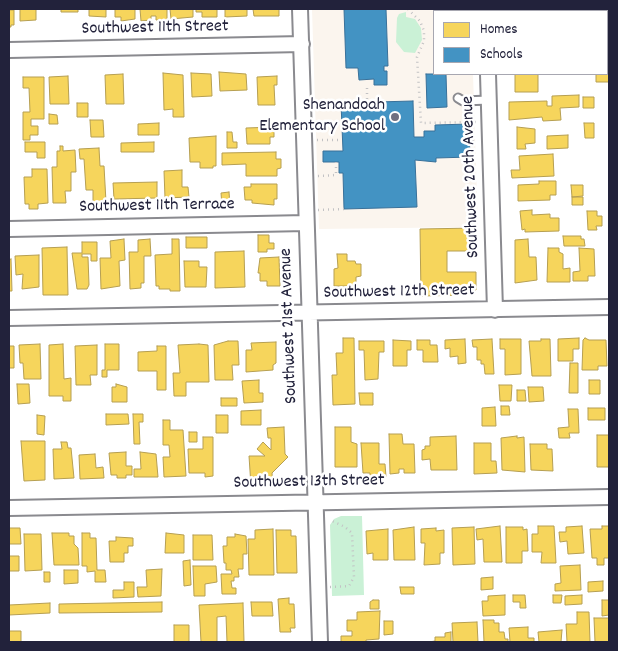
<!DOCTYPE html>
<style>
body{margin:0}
#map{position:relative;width:618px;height:651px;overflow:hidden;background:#fff;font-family:Dekko,sans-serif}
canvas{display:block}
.frame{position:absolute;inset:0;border:10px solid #22223b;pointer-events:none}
.legend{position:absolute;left:433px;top:10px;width:175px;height:65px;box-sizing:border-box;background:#fff;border:1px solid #a7a7b1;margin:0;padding:6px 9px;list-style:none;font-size:15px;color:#22223b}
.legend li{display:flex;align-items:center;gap:10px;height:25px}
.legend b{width:25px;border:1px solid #a7a7b1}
</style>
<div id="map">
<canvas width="618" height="651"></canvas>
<div class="frame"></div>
<ul class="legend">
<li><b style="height:14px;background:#f6d55c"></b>Homes</li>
<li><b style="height:14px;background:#4393c3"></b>Schools</li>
</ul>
</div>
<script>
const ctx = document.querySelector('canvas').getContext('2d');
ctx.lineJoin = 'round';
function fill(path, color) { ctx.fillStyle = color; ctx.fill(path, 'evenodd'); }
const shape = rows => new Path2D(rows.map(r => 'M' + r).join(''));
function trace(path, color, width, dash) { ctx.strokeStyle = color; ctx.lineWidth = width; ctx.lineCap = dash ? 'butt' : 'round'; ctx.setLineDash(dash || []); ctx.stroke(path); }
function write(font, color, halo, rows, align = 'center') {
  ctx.font = font + ' Dekko,sans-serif'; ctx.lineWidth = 5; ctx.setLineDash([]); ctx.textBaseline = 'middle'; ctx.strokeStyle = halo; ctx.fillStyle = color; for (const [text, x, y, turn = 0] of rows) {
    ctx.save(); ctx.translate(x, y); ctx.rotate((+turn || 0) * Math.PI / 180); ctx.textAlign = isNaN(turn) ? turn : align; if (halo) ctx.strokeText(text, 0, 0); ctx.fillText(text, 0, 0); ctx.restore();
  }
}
const built = shape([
 [312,9,470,9,471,11,434,11,434,74,473,74,478,227,319,229]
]);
const green = shape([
 [406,12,406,17,415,19,421,28,422,40,415,53,404,52,396,42,397,18,399,14],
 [341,516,362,516,364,595,332,596,330,525,334,519]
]);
const homes = shape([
 [20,9,36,9,36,20,20,21,20,9],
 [61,9,78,9,78,12,61,12,61,9],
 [89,9,106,9,106,17,89,16,89,9],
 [115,9,135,9,135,19,121,21,121,17,115,17,115,9],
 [140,9,167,9,167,20,156,20,156,16,151,16,151,20,141,21,140,9],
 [170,9,193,9,193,17,171,19,170,9],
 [196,9,217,9,217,17,202,17,202,12,196,12,196,9],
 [225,9,247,9,247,16,225,17,225,9],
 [253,9,279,9,279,16,254,16,253,9],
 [9,10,14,10,14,25,11,25,11,27,9,27,9,10],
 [607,69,609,69,609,82,596,82,596,74,607,74,607,69],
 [219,72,246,74,247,90,220,91,219,72],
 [163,73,183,75,184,117,173,117,173,109,164,110,163,73],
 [191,73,211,74,212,96,192,97,191,73],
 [123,74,124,104,106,104,105,75,123,74],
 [515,74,538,74,538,92,515,92,515,74],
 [68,76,69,104,50,104,49,77,68,76],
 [277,76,277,85,274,85,275,105,258,105,257,77,277,76],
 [23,77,44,77,44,119,31,119,31,126,38,126,38,135,30,135,30,140,23,140,23,112,30,112,29,88,23,88,23,77],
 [579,95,579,107,560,108,561,120,543,121,542,117,509,120,509,102,547,101,547,106,552,106,552,96,579,95],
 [583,97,594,97,594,108,583,108,583,97],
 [77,103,88,103,88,117,77,117,77,103],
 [49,114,57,115,58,124,49,124,49,114],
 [90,120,103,120,104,137,91,137,90,120],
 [159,123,159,135,138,135,138,124,159,123],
 [584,123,594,123,594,138,585,138,584,123],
 [274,127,274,137,270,137,270,144,247,144,246,128,274,127],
 [517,127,535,129,535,143,525,144,526,149,517,149,517,127],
 [227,132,232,132,233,142,237,142,237,148,227,148,227,132],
 [568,135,568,148,547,149,547,136,568,135],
 [216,136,216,166,213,166,213,168,200,168,200,162,190,162,189,138,216,136],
 [25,142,45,142,45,158,37,158,37,152,25,152,25,142],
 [154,142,154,152,121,152,121,143,154,142],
 [60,146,63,146,63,151,75,150,76,172,71,172,71,191,65,191,66,203,53,203,52,167,57,167,57,151,60,151,60,146],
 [99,148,100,166,104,166,106,202,93,203,93,190,86,190,84,159,80,159,79,149,99,148],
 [276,152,276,159,281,159,281,168,277,169,277,176,246,176,246,164,222,165,222,153,276,152],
 [553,154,554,176,512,178,511,170,520,170,519,156,553,154],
 [32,169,47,169,48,203,38,204,38,209,29,209,29,204,25,204,24,177,32,177,32,169],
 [182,170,182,187,188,187,189,197,165,198,164,171,182,170],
 [539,181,556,181,556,195,550,195,550,200,518,201,518,185,539,184,539,181],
 [157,182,157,198,114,199,113,183,157,182],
 [251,184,277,184,277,199,274,199,274,205,252,203,252,200,245,200,244,187,251,187,251,184],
 [571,185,583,185,583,196,572,197,571,185],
 [229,192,230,205,222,206,221,193,229,192],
 [572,197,583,197,583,205,572,205,572,197],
 [532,210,532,215,550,214,550,218,559,218,559,231,525,232,525,229,522,230,520,211,532,210],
 [587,211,597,211,597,216,602,216,602,226,596,226,597,230,588,230,587,211],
 [476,228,476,251,447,251,447,272,476,272,476,290,468,290,468,295,421,296,420,229,476,228],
 [258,235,269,235,269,243,274,243,274,249,267,249,267,252,258,252,258,235],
 [563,236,581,236,581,239,584,239,585,246,564,246,563,236],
 [186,237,207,237,207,248,186,248,186,237],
 [124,239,125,260,119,261,120,286,101,289,100,258,111,258,110,241,124,239],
 [150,239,151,256,144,256,144,283,141,283,141,288,130,289,129,252,138,252,138,240,150,239],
 [172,239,179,239,180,291,170,291,170,289,159,289,159,286,156,286,155,255,172,254,172,239],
 [528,239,529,257,536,257,537,280,515,283,515,240,528,239],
 [82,242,97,242,97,261,91,261,91,254,82,254,82,257,88,257,89,285,87,289,77,289,72,253,82,253,82,242],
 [67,247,68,295,43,295,42,248,67,247],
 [548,248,559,248,559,252,563,254,563,269,570,268,570,282,547,282,548,248],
 [579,248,594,249,595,276,588,276,588,281,573,281,573,272,580,271,579,248],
 [244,251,245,287,215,288,215,252,244,251],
 [337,254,347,254,347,261,355,261,356,264,361,264,361,276,356,277,356,286,334,286,334,269,338,268,337,254],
 [39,255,39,287,22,289,23,274,16,275,15,256,39,255],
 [279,257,280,286,267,286,267,281,260,281,260,273,258,273,260,258,279,257],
 [11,259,12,291,9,291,9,260,11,259],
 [184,261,199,261,199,267,207,267,206,287,185,287,184,261],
 [343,338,354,338,355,404,333,405,332,375,337,375,336,353,343,353,343,338],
 [579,338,579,349,573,349,573,361,558,361,558,339,579,338],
 [585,338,589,340,606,340,607,366,598,366,598,370,582,370,583,340,585,338],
 [465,339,466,363,458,364,458,356,450,357,450,348,445,349,445,340,465,339],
 [492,339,494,374,485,374,484,364,481,364,481,360,477,360,477,347,473,347,472,340,492,339],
 [500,339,521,339,521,374,505,375,505,349,500,349,500,339],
 [541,339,550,339,551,376,532,376,529,341,541,341,541,339],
 [393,340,411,341,411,350,407,350,407,366,393,366,393,340],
 [417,340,430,340,430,345,437,345,438,362,423,362,423,350,417,350,417,340],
 [228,341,238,341,239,365,232,365,233,380,215,380,214,345,228,341],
 [359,341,384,341,384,352,379,352,378,379,365,380,364,350,359,350,359,341],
 [276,342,276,363,273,365,273,370,246,372,246,350,252,350,251,343,276,342],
 [40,344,41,379,24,379,23,363,20,363,19,345,40,344],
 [63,344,64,379,71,378,71,401,63,401,63,396,49,396,49,345,63,344],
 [105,344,119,344,119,370,107,370,107,377,102,377,102,370,105,370,105,344],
 [199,344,208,345,209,382,186,382,186,396,174,396,173,373,180,373,178,345,199,344],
 [97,345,97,375,90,375,91,385,76,385,75,346,97,345],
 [9,346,14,346,14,368,9,368,9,346],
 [157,346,166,346,166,390,157,390,157,371,138,371,138,352,157,351,157,346],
 [570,363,578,363,578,393,569,393,570,363],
 [259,380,259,393,263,393,263,402,244,403,242,381,259,380],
 [589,380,600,380,600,394,589,394,589,380],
 [17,384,29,384,30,403,18,404,17,384],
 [116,384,127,387,127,402,112,402,112,387,116,387,116,384],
 [499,385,512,385,511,401,500,401,499,385],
 [528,387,543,387,544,401,529,402,528,387],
 [517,390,525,390,526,401,517,401,517,390],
 [359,393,373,393,373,405,360,405,359,393],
 [221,398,237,398,237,406,221,406,221,398],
 [501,406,509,406,510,415,501,415,501,406],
 [495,407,496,426,482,426,482,408,495,407],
 [588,408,605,408,605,420,588,420,588,408],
 [568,409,578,409,579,433,569,433,570,438,559,438,558,428,569,427,568,409],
 [261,410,261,425,241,425,241,411,261,410],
 [106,414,128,414,129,424,106,425,106,414],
 [133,414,143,414,143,422,139,422,140,444,134,444,133,414],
 [37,415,45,416,44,435,37,434,37,415],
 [216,415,228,415,228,433,216,433,216,415],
 [163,420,170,420,170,430,183,430,186,476,164,477,163,457,170,457,169,445,163,445,163,420],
 [284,427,285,454,288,457,272,473,273,486,251,486,249,456,265,456,257,449,263,442,271,450,271,438,268,438,267,428,284,427],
 [335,427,351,427,351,442,357,444,357,467,335,467,335,427],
 [189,432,197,432,197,442,189,442,189,432],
 [389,434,402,434,403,444,414,444,415,473,404,473,404,469,399,469,399,473,390,474,389,434],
 [597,435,609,435,609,467,597,467,597,435],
 [456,436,457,470,431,470,430,459,422,460,422,450,425,449,425,446,430,446,430,437,456,436],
 [517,436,517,438,524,437,525,472,502,470,501,438,517,436],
 [203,437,213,437,213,476,205,477,205,473,189,473,188,449,203,449,203,437],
 [21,441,45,441,45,480,24,481,21,441],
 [61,442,67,442,68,448,71,448,74,478,54,479,53,449,62,449,61,442],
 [361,443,379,443,379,464,385,464,386,477,370,477,370,473,363,473,361,443],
 [474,443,491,443,491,461,496,461,497,473,474,474,474,443],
 [530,444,547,444,547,449,552,449,553,471,531,470,530,444],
 [126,452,126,466,132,466,132,475,126,475,126,478,117,478,117,475,111,475,109,453,126,452],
 [140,452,156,454,158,477,134,477,134,469,141,469,140,452],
 [95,454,96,468,103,467,104,478,80,479,79,455,95,454],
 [500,526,502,562,484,562,483,539,477,540,476,529,500,526],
 [538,526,554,526,556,563,541,563,542,552,532,552,532,534,538,534,538,526],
 [582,526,584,553,568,554,567,541,560,542,559,532,566,532,566,527,582,526],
 [602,526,609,526,609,558,604,558,604,565,597,565,597,558,592,558,590,529,602,529,602,526],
 [414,527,415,560,394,560,393,530,414,527],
 [474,527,475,564,453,565,452,528,474,527],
 [506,527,523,527,523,530,527,529,528,551,522,551,522,563,506,563,506,527],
 [9,528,20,528,21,544,9,544,9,528],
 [436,528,436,531,444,530,444,553,440,553,440,564,424,565,425,543,421,543,421,529,436,528],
 [273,529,274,575,249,575,248,539,255,539,255,530,273,529],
 [388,529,388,560,373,560,373,553,367,554,366,531,388,529],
 [276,530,291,530,291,536,296,536,297,573,277,573,276,530],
 [52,533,69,533,69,536,74,536,74,544,78,548,79,565,54,565,52,533],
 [82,533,90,533,90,538,96,538,97,570,105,570,106,582,95,582,95,571,87,572,87,566,82,566,82,533],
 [166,533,184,535,184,553,165,553,166,533],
 [24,534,41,534,42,570,25,571,24,534],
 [235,534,246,536,247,554,243,554,243,569,238,569,239,577,234,577,234,581,231,581,232,588,236,588,236,594,222,594,221,574,232,574,231,570,226,570,226,563,224,563,223,546,227,546,227,537,235,537,235,534],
 [193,535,212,535,213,560,193,560,193,535],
 [116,537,133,538,133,546,128,546,128,553,124,553,124,562,110,562,109,541,116,541,116,537],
 [9,556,19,556,19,571,9,571,9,556],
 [190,560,191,585,184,586,183,561,190,560],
 [580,565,581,590,555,591,555,584,561,583,560,566,580,565],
 [193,566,216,566,217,582,205,584,205,596,194,596,193,566],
 [162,569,161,596,138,597,137,587,147,587,146,570,162,569],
 [64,570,78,570,78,583,64,584,64,570],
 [44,572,50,572,50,582,44,582,44,572],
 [493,577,493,589,481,590,481,578,493,577],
 [603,581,603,591,588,592,588,582,603,581],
 [124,582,134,582,134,597,113,598,113,590,124,590,124,582],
 [400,587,414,587,414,594,401,594,400,587],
 [505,595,505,615,483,616,482,601,488,601,488,596,505,595],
 [513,595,525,595,526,608,520,608,520,602,513,602,513,595],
 [553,595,562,595,561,603,553,603,553,595],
 [582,595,582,604,565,605,565,596,582,595],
 [289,598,289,604,294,604,295,628,290,628,291,632,280,632,278,599,289,598],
 [373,600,379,600,379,609,370,609,370,602,373,600],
 [602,600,609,600,609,615,602,616,602,600],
 [162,602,162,612,59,613,59,604,162,602],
 [251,602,272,602,273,616,252,616,251,602],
 [50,603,50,613,9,615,9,618,9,605,50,603],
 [243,603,244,642,227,642,226,616,217,617,217,642,201,642,199,605,243,603],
 [380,611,379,639,366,640,366,642,341,642,341,636,352,636,352,631,347,631,347,620,357,620,357,612,380,611],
 [577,612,589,612,590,642,567,642,566,624,577,624,577,612],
 [594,618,609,618,609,642,595,642,594,618],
 [483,620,494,620,494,623,499,623,499,632,504,632,505,639,508,639,508,642,484,642,483,620],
 [384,621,393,621,393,634,384,635,384,621],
 [477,622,478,642,453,642,452,623,477,622],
 [174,625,189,625,189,642,174,642,174,625],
 [528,627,528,638,534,638,534,642,510,642,509,628,528,627],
 [562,630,561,642,539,642,538,632,562,630],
 [9,631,21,631,21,642,9,642,9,631],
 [451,632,451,642,429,642,435,641,435,637,445,637,445,633,451,632]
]);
const schools = shape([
 [344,9,386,9,388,66,384,66,384,71,387,71,387,85,374,85,374,79,359,80,358,68,346,68,344,9],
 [426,74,446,74,447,107,427,108,426,74],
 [413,101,414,137,424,137,424,131,435,131,435,125,469,124,470,157,436,158,436,162,415,160,417,207,344,209,343,173,339,173,339,162,323,162,323,151,343,151,341,103,413,101]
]);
const path = shape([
 [408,9,420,21,424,31,424,41,417,57,421,123,477,122],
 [367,88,367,102],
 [317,140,338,140],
 [470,143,473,143,472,122],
 [318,176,336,175,336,162],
 [318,210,344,209],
 [330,587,349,586,354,577,352,533,345,527,330,520]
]);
const service = shape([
 [458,98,463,101,489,100]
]);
const minor = shape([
 [300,9,320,642],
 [486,9,486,11],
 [9,50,302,44],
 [488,74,495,310],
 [9,229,306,223],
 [9,318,609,307],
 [9,508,609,497]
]);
const markers = [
 [395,117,5,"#6f6f80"]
];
const streetNames = [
 ["Southwest 11th Street",155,29,-1],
 ["Southwest 20th Avenue",472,177,-92],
 ["Southwest 11th Terrace",157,207,-1],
 ["Southwest 12th Street",399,293,-1],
 ["Southwest 21st Avenue",290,326,-92],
 ["Southwest 13th Street",309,483,-1]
];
const poiNames = [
 ["Shenandoah",385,107],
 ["Elementary School",385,128]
];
fill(built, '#fbf5ee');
fill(green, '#caf1d6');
fill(homes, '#f6d55c');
trace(homes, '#b69f52', 1);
fill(schools, '#4393c3');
trace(schools, '#39719a', 1);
trace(service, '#8a8a8f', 11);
trace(minor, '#8a8a8f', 18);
trace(path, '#c2c2c4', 2.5, [1, 4]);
trace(service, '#fff', 7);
trace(minor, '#fff', 14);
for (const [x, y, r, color] of markers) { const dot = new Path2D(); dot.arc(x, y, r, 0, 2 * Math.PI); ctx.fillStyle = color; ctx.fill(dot); trace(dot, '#fff', 2); }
write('18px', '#22223b', '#fff', streetNames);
write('18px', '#22223b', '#fff', poiNames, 'right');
</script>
